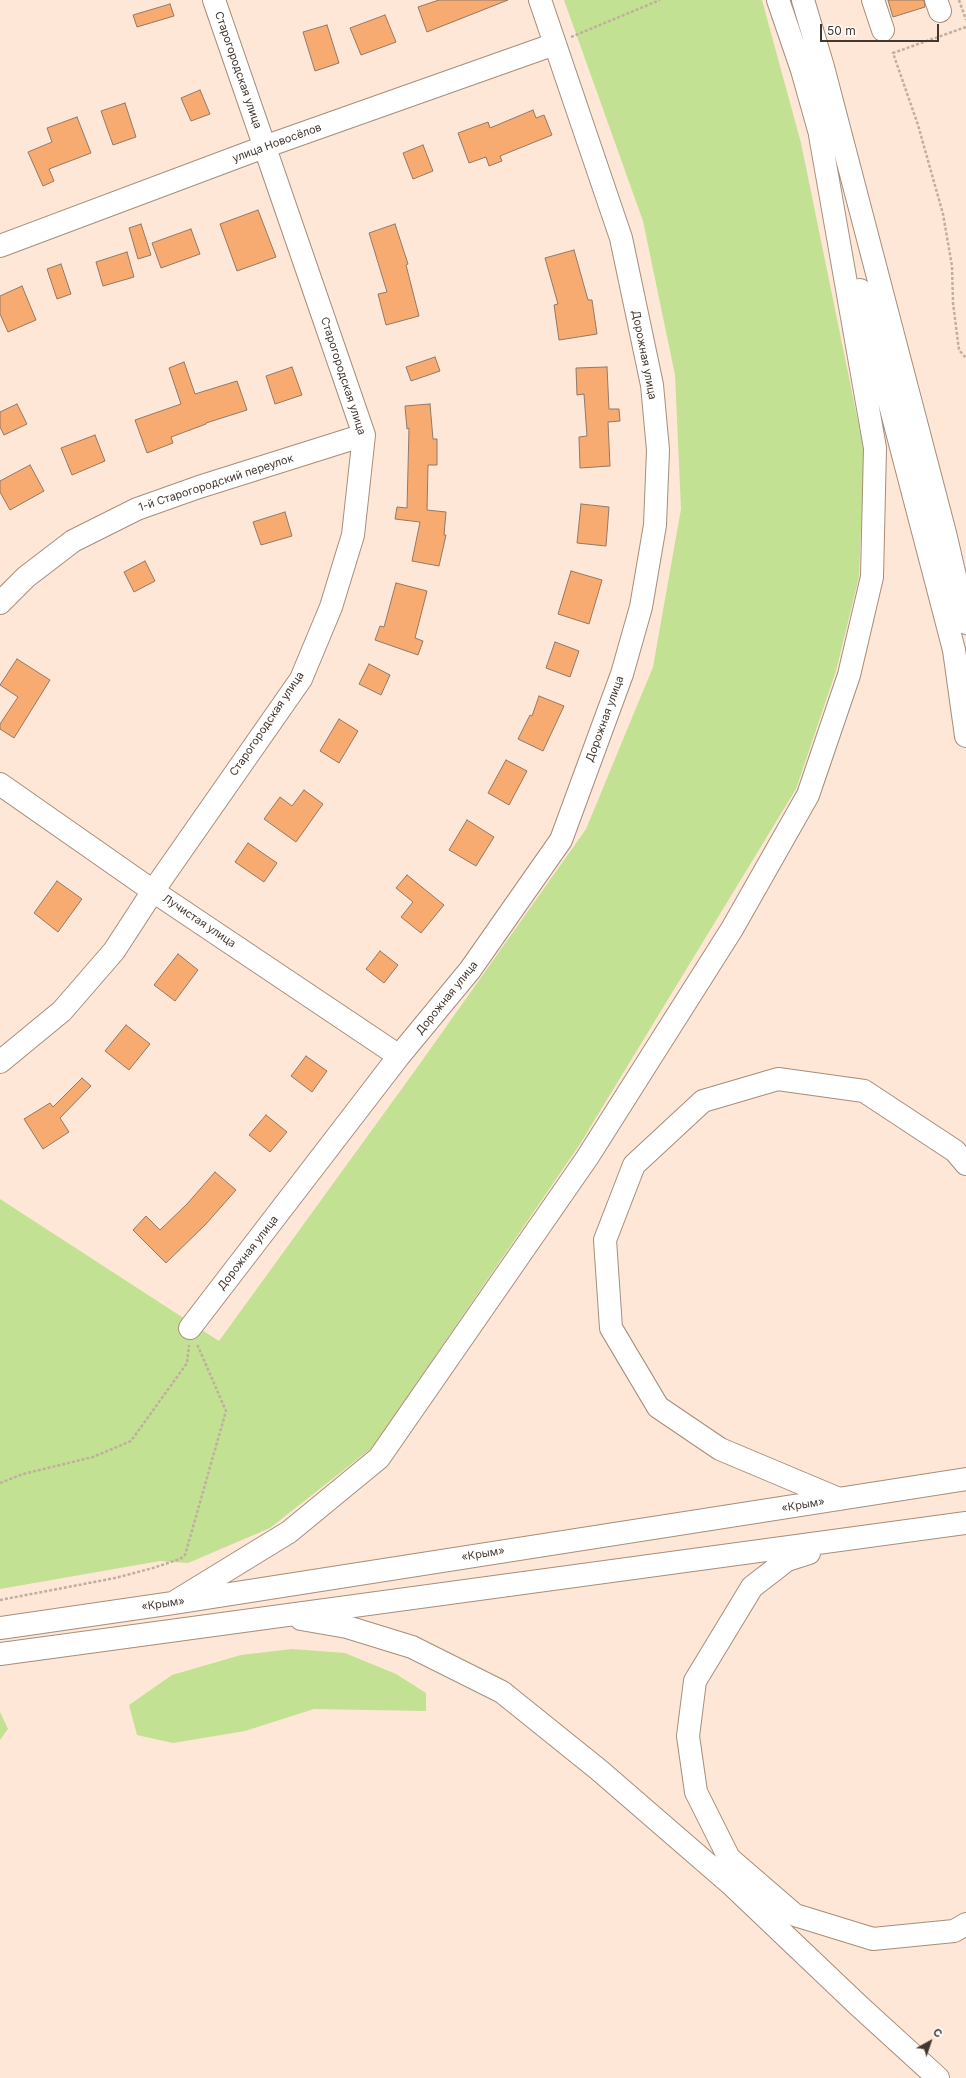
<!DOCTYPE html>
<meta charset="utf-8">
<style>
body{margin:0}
#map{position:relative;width:966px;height:2078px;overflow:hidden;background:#fee7d7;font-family:Inter,sans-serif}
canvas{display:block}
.north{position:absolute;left:910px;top:2022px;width:40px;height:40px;-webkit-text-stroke:3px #fff;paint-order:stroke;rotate:40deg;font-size:11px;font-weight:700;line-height:16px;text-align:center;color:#433830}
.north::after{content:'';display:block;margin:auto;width:14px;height:18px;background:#433830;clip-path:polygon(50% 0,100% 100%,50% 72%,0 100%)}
.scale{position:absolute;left:820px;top:24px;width:119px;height:18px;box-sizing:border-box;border:2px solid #433830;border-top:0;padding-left:5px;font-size:12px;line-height:14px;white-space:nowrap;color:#433830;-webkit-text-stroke:3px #fff;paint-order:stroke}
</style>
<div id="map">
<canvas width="966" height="2078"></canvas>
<div class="north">С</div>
<div class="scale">50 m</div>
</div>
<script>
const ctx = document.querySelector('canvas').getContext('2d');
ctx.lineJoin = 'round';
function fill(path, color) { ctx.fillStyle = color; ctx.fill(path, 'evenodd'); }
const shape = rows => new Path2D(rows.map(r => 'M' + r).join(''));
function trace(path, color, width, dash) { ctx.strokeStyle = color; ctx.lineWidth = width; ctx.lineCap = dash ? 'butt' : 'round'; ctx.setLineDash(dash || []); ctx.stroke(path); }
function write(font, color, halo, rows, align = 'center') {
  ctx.font = font + ' Inter,sans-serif'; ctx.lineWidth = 4; ctx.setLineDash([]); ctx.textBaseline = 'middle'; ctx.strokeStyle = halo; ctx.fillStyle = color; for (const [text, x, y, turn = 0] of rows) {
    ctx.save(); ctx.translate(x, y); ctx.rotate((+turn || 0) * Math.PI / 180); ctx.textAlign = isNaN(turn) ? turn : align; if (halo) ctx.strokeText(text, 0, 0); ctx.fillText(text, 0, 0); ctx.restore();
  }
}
const green = shape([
 [564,0,762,0,801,143,864,451,859,577,836,671,796,789,580,1144,373,1447,270,1528,188,1563,160,1561,0,1589,0,1199,219,1341,419,1065,586,829,653,667,681,509,675,375,643,221],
 [292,1649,345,1653,396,1674,426,1693,426,1711,314,1709,245,1731,173,1743,137,1735,129,1705,172,1675,241,1655],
 [0,1712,8,1729,0,1740]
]);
const building = shape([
 [439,0,508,0,427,32,418,7,439,0],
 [888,0,924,0,925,7,893,17,888,0],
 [170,4,174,16,137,27,133,15,170,4],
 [385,15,396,42,361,55,350,28,385,15],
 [327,25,339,63,315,71,303,32,327,25],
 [200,90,210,114,191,121,181,98,200,90],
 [125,103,136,137,113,145,101,111,125,103],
 [533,110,536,118,544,115,552,135,500,156,502,161,489,166,486,157,469,163,458,133,488,122,490,128,533,110],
 [77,117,91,153,49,169,54,181,43,186,28,152,52,142,47,128,77,117],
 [423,145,433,171,413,179,403,153,423,145],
 [258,210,276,257,237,271,220,224,258,210],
 [141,224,151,255,138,259,129,228,141,224],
 [395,224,408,264,406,265,419,316,386,325,378,294,387,292,369,233,395,224],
 [191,229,200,254,161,268,152,243,191,229],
 [574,250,588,300,592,300,597,334,559,340,554,305,558,304,545,258,574,250],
 [127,252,134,277,103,286,96,262,127,252],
 [61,264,71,294,57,299,47,269,61,264],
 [22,286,36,320,8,332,0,314,0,296,22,286],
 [435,357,440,371,411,381,406,367,435,357],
 [184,362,195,394,237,381,247,410,206,423,206,424,171,437,173,443,147,453,135,420,181,404,169,368,184,362],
 [292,367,302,395,275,404,266,376,292,367],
 [607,367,609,409,619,409,620,421,608,422,610,466,580,468,579,437,587,436,584,394,577,395,576,368,607,367],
 [17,404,27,424,4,435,0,427,0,412,17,404],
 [430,404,433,439,437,439,437,465,428,465,427,510,446,512,444,535,446,535,439,566,412,561,420,522,395,519,397,507,407,508,409,428,407,429,405,406,430,404],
 [95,435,105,461,72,475,61,448,95,435],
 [30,465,44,491,10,510,0,492,0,481,30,465],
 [581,504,609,507,606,546,577,543,581,504],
 [285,512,292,536,261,545,253,522,285,512],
 [145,561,155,581,134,592,124,572,145,561],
 [571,571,602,580,589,624,558,614,571,571],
 [396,583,427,591,415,638,423,641,418,655,375,640,380,626,384,627,396,583],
 [555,642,579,651,570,677,546,668,555,642],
 [17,659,50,680,14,738,0,729,0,724,18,697,0,685,17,659],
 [369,664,390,675,381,695,359,684,369,664],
 [539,696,564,706,543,751,518,739,530,715,532,716,539,696],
 [339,719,358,731,339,763,320,751,339,719],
 [506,760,527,771,509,805,488,793,506,760],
 [304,790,323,804,296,842,264,819,280,797,292,806,304,790],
 [467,820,494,837,476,866,449,850,467,820],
 [248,843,277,863,264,882,235,862,248,843],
 [407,875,444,905,421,933,401,917,413,902,396,888,407,875],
 [57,881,82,899,58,932,34,913,57,881],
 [380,951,398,965,384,983,366,969,380,951],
 [178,954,198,970,175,1001,154,985,178,954],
 [126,1025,150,1044,129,1070,105,1051,126,1025],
 [306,1056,327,1071,312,1092,291,1076,306,1056],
 [82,1078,91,1086,60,1118,69,1132,43,1149,24,1119,50,1103,53,1107,82,1078],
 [266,1115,287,1132,270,1152,249,1135,266,1115],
 [215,1172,236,1190,206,1224,166,1263,133,1230,146,1216,160,1230,187,1204,215,1172]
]);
const path = shape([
 [959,0,966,20],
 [966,27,893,53,918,125,943,214,952,266,953,303,959,350,966,358],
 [571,37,660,0],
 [0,1483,23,1474,93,1457,131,1441,187,1363,189,1345],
 [0,1600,115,1578,153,1568,180,1559,185,1555,226,1411,197,1344]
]);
const minor = shape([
 [873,0,883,30],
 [936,0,940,11],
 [0,246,264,147,555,44],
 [0,603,26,577,73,541,137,509,199,487,364,435],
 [0,784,153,891,399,1056],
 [0,1062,62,1011,114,951,153,891,301,679,331,607,353,535,364,435,214,0],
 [190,1328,399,1056,470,970,561,840,622,674,641,607,655,525,658,450,652,385,621,238,540,0]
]);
const major = shape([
 [778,0,802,70,824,148],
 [803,0,823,67,945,533,966,623],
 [860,290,954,650,966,736],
 [839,1499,720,1449,658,1407,611,1328,605,1240,634,1165,703,1101,778,1079,864,1091,955,1151,966,1164],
 [809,1553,787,1560,752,1587,695,1681,688,1736,696,1792,729,1858,795,1915,873,1939,954,1931,966,1924],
 [173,1603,289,1532,379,1458,587,1158,732,929,808,795,849,675,872,577,875,448,820,135],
 [301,1619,347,1627,412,1647,502,1692,599,1770,733,1886,858,2005,938,2078],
 [0,1628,173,1603,966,1479],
 [0,1654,966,1523]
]);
const streetNames = [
 ["Старогородская улица",238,70,71],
 ["улица Новосёлов",277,143,-20],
 ["Дорожная улица",644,355,79],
 ["Старогородская улица",343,376,72],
 ["1-й Старогородский переулок",216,483,-18],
 ["Дорожная улица",605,719,-70],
 ["Старогородская улица",267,724,-56],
 ["Лучистая улица",199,921,34],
 ["Дорожная улица",447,998,-51],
 ["Дорожная улица",248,1253,-52],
 ["«Крым»",803,1505,-9],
 ["«Крым»",483,1554,-9],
 ["«Крым»",163,1604,-8]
];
fill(green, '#c3e192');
fill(building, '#f8ab71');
trace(building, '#927967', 1);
trace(minor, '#a78d7b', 24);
trace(major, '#a78d7b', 24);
trace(path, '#c1aea0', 2.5, [3, 2]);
trace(minor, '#fff', 22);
trace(major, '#fff', 22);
write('11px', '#433830', '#fff', streetNames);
</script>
